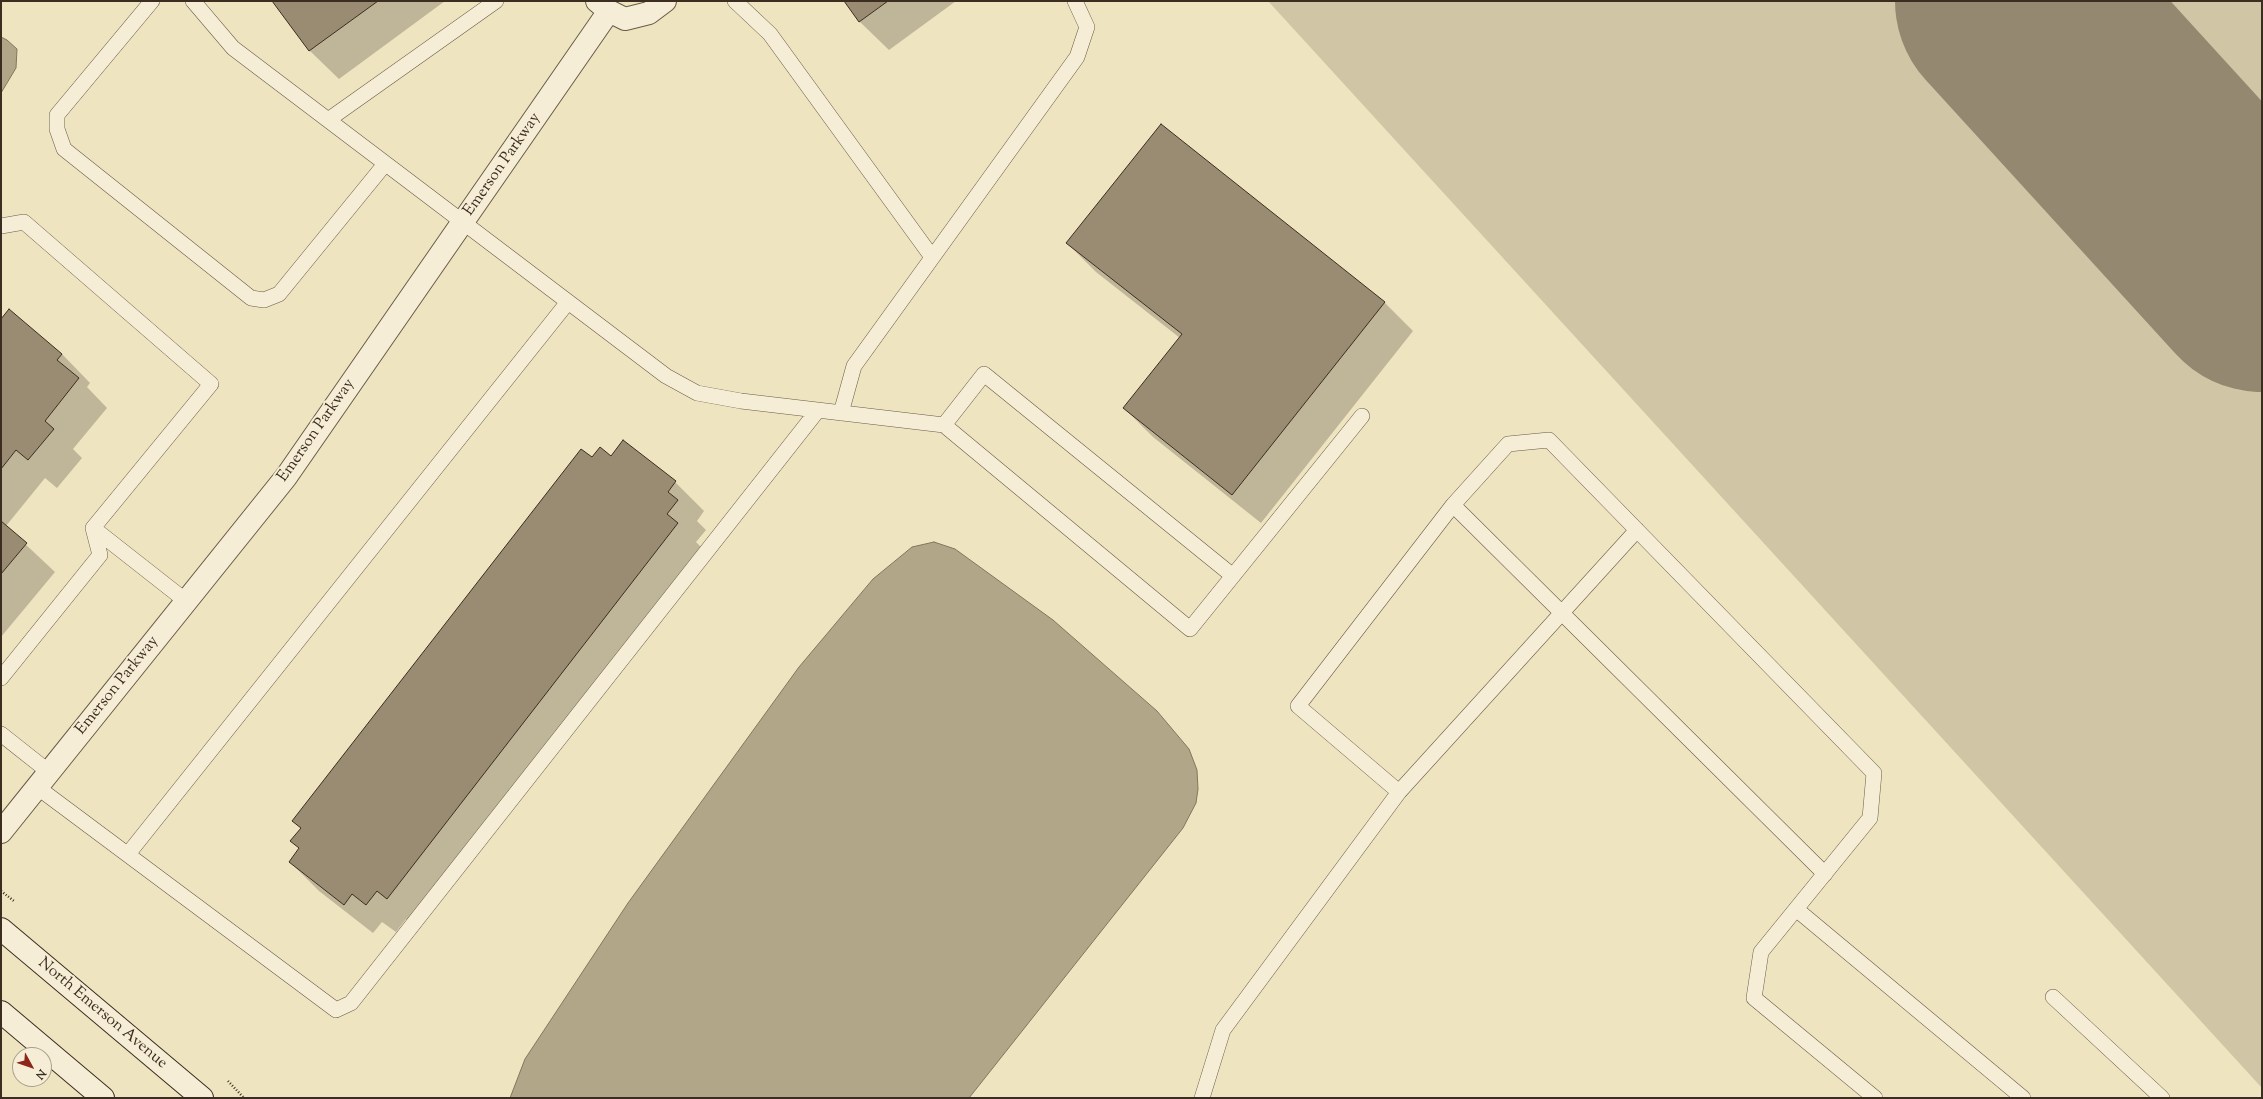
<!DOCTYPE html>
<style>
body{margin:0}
#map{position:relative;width:2263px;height:1099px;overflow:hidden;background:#efe4c0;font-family:"Sorts Mill Goudy",serif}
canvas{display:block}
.frame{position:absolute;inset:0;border:2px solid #3b2d1f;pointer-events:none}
.north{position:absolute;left:12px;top:1047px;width:40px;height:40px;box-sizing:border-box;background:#f5edd6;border:1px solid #aba08d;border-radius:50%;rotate:130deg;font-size:11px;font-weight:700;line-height:16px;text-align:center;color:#3b2d1f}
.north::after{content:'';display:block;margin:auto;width:14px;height:18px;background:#8f2418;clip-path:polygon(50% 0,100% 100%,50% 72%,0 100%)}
</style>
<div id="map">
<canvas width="2263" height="1099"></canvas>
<div class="frame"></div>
<div class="north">N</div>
</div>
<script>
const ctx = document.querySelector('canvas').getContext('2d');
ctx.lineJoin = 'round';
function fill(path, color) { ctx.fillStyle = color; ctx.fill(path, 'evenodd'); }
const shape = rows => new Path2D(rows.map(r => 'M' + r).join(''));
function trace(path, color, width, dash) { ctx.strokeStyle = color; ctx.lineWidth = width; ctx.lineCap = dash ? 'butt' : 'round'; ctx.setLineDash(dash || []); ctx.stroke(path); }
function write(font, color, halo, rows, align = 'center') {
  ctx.font = font + ' "Sorts Mill Goudy",serif'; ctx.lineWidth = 4; ctx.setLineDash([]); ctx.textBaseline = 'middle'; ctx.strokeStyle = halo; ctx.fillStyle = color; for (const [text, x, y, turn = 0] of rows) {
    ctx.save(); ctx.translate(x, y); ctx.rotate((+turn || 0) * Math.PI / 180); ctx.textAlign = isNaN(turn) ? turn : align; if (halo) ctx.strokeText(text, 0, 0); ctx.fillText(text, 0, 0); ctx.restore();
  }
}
const green = shape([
 [1268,1,1940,1,2262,354,2262,1088],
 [2100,1,2262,1,2262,177]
]);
const water = shape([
 [1,37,7,40,17,49,16,68,1,93,1,37],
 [934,542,955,549,1053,620,1157,711,1189,749,1197,770,1198,789,1196,803,1183,828,969,1098,510,1098,525,1059,628,903,799,667,873,579,912,547,934,542]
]);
const shadow = shape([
 [274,1,445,1,339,79,310,51],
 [845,1,956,1,889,50,860,22],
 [1067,243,1384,302,1413,331,1261,523,1153,437,1124,408,1180,338,1096,272],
 [9,311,62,354,90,383,87,387,107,408,73,449,82,458,57,488,45,478,6,526,55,572,1,637,1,321],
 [623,441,675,482,704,511,697,521,706,530,696,542,706,552,416,927,406,919,396,932,382,922,373,933,319,891,290,862,300,849,292,841,301,829,293,821,592,459,611,457]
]);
const runway = shape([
 [2012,1,2262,275]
]);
const building = shape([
 [272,1,378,1,309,51,272,1],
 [844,1,888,1,859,22,844,1],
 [1161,124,1385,302,1232,495,1123,408,1182,334,1066,243,1161,124],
 [9,309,62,354,57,360,79,378,45,421,54,429,28,460,16,450,1,469,1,319,9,309],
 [623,440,676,481,668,492,678,500,667,514,678,523,387,899,377,891,366,905,352,894,344,905,289,862,299,848,290,841,301,828,292,821,581,449,592,457,600,447,611,456,623,440],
 [1,521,27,543,1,574,1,521]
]);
const path = shape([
 [1,891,14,901],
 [228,1081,244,1098]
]);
const service = shape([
 [152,1,57,115,57,129,64,149,251,298,264,300,279,294,385,164],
 [193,1,233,48,666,376,697,393,741,401,944,425,1190,629,1362,416],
 [735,1,770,34,932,257],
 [328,120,496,1],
 [1,226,24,222,211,384,93,528,100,555,1,678],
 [841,413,854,366,1077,57,1087,27,1075,1],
 [944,425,984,374,1233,576],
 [1453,505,1825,874],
 [93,528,186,601],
 [1,734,49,772],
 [37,787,336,1010,351,1003,818,410],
 [1399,792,1637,530],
 [128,854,568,302],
 [1796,909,2023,1098],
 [2053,997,2162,1098],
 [1202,1098,1223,1030,1399,792,1298,706,1453,505,1508,444,1549,440,1874,773,1870,818,1761,952,1754,998,1875,1098]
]);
const minor = shape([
 [597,1,609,11,625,19,649,13,665,1],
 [1,832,286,477,609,11]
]);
const secondary = shape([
 [1,929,202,1098],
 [1,1012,103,1098]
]);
const streetNames = [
 ["Emerson Parkway",503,165,-55],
 ["Emerson Parkway",317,431,-55],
 ["Emerson Parkway",118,686,-51],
 ["North Emerson Avenue",102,1014,40]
];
fill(green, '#d0c5a5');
fill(water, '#b2a689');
trace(water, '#82765f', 1);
fill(shadow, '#0003');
trace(runway, '#958870', 234);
fill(building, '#998c73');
trace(building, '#3b2d1f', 1);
trace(service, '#685b47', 16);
trace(minor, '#685b47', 24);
trace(secondary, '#3b2d1f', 24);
trace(path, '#3b2d1f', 2.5, [1, 2]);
trace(service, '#f5edd6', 15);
trace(minor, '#f5edd6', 22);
trace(secondary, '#f5edd6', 22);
write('16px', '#3b2d1f', '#f5edd6', streetNames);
</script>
